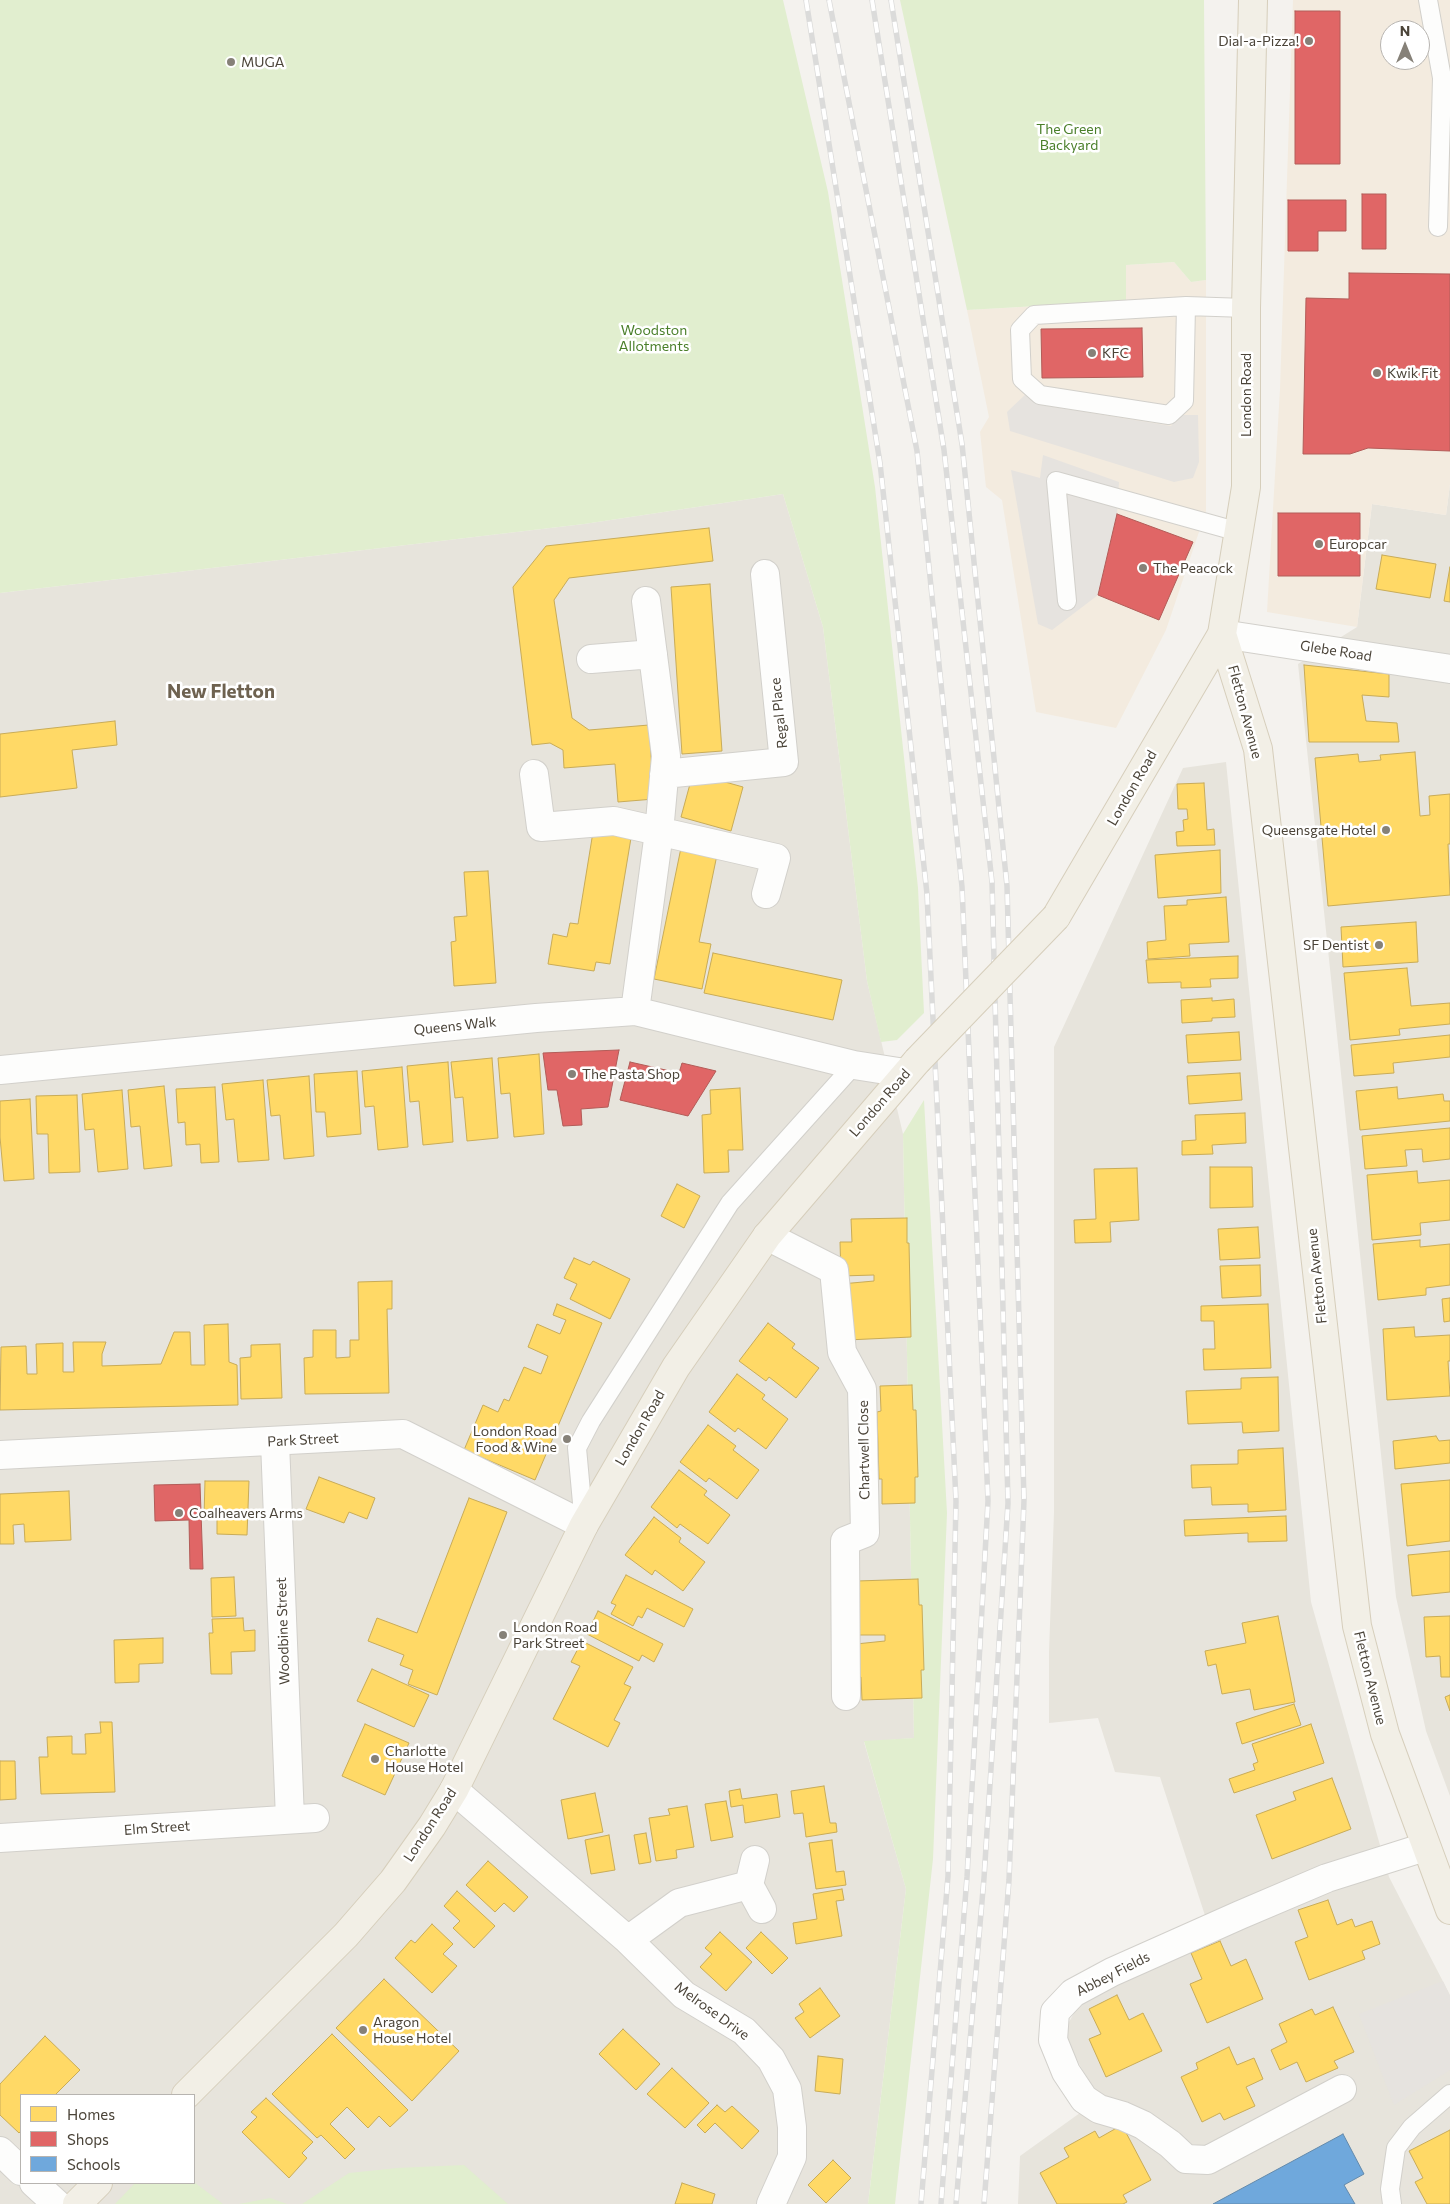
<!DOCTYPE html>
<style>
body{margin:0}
#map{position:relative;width:1450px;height:2204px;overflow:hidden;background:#f4f2ee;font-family:Commissioner,sans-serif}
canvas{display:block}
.legend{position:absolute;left:20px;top:2094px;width:175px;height:90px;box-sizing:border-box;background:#fff;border:1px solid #b7b4b0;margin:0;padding:6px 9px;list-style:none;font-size:15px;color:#4b4439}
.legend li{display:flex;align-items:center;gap:10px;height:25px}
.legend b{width:25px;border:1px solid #b7b4b0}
.north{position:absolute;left:1380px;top:20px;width:50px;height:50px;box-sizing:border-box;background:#fff;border:1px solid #b7b4b0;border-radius:50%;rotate:0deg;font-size:14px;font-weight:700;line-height:20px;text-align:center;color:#4b4439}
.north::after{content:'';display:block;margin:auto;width:18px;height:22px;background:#868178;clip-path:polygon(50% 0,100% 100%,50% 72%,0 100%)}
</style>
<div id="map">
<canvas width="1450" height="2204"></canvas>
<ul class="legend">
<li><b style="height:14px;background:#ffd966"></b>Homes</li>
<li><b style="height:14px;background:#e06666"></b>Shops</li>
<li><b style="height:14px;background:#6fa8dc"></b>Schools</li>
</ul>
<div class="north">N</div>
</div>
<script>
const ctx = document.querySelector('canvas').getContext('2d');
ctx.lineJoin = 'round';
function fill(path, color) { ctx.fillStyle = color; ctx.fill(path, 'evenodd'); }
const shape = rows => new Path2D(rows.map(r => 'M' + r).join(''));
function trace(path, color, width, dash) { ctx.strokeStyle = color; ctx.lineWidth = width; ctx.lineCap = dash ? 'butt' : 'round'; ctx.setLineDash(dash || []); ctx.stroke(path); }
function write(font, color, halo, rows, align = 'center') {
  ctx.font = font + ' Commissioner,sans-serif'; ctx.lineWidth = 5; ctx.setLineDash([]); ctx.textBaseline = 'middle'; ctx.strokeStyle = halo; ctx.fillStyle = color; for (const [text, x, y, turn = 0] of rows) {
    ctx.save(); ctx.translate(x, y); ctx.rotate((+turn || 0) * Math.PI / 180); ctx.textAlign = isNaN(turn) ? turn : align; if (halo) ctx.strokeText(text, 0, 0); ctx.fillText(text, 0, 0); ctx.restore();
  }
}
const residential = shape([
 [1450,484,1450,1796,1426,1731,1396,1597,1298,664,1357,627,1372,504,1446,515],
 [783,494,823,627,867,981,903,1134,914,1738,864,1742,906,1889,868,2204,0,2204,0,593,584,524],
 [21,2095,194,2095,194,2183,21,2183],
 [1226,762,1311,1602,1389,1877,1450,1995,1450,2204,1018,2204,1020,2156,1098,2100,1063,2033,1080,2002,1212,1937,1160,1777,1115,1772,1098,1718,1049,1723,1049,1652,1054,1512,1054,1047,1183,768]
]);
const commercial = shape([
 [1293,0,1450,0,1450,484,1446,515,1372,504,1357,627,1267,612,1280,389],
 [1390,30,1420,30,1420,60,1390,60],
 [1174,262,1191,282,1206,280,1206,511,1166,630,1116,728,1036,712,1002,500,986,487,980,432,989,417,967,310,1126,301,1126,265]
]);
const green = shape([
 [0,0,783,0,828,192,875,487,918,888,924,1013,897,1040,881,1042,867,981,823,627,783,494,584,524,0,593],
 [900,0,1204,0,1206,280,1191,282,1174,262,1126,265,1126,301,967,310],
 [924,1100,947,1513,933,1859,895,2204,868,2204,906,1889,864,1741,914,1738,903,1134],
 [464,2165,508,2204,302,2204,349,2173,397,2168],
 [194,2182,223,2204,115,2204,135,2183],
 [270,2198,287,2204,239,2204]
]);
const parking = shape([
 [1026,394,1041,405,1171,426,1180,415,1198,415,1199,462,1193,478,1174,482,1010,431,1007,412],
 [1043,455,1119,482,1117,514,1098,595,1052,630,1038,624,1011,470,1040,478],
 [1443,1981,1450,1996,1450,2070,1394,2105,1359,2014]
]);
const homes = shape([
 [709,528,713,561,569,578,554,600,572,718,589,730,649,725,654,799,618,802,615,764,564,768,563,750,550,743,532,745,513,587,546,546,709,528],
 [1382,555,1436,564,1430,598,1376,589,1382,555],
 [1450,567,1450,602,1444,601,1450,567],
 [710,584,722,751,682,754,671,587,710,584],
 [1304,665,1389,674,1389,697,1362,695,1366,721,1397,723,1399,742,1309,742,1304,665],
 [115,721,117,745,72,750,77,788,0,797,0,734,115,721],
 [1415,752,1420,816,1430,815,1429,796,1450,794,1450,844,1448,844,1450,895,1328,906,1315,758,1358,754,1359,762,1381,760,1380,755,1415,752],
 [693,773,743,787,731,831,681,817,693,773],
 [1204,783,1207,830,1214,829,1215,845,1177,846,1176,832,1184,831,1183,820,1188,819,1187,809,1178,809,1177,784,1204,783],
 [593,832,631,838,610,964,596,962,594,971,548,964,553,934,567,937,570,923,578,924,593,832],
 [682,843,718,850,699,942,711,944,702,989,654,979,682,843],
 [1220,850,1221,893,1158,898,1155,855,1220,850],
 [488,871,496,983,454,986,451,942,456,941,454,917,467,916,464,872,488,871],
 [1226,897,1229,942,1189,944,1190,956,1148,959,1147,942,1166,940,1164,906,1187,905,1187,900,1226,897],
 [1416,922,1418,962,1343,967,1341,927,1416,922],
 [713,953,842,980,833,1020,704,993,713,953],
 [1238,956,1238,978,1210,979,1211,987,1181,988,1181,982,1148,983,1146,960,1238,956],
 [1407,968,1411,1006,1450,1003,1450,1024,1399,1029,1400,1035,1350,1040,1344,973,1407,968],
 [1212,998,1212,1001,1234,999,1235,1017,1212,1018,1212,1021,1182,1023,1181,1000,1212,998],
 [1239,1032,1241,1060,1188,1063,1186,1035,1239,1032],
 [1450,1035,1450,1057,1393,1063,1394,1073,1354,1076,1351,1045,1450,1035],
 [539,1054,544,1134,514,1137,510,1093,501,1094,498,1058,539,1054],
 [492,1058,498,1138,467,1141,463,1097,455,1098,451,1062,492,1058],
 [448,1062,453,1142,423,1145,419,1101,410,1102,407,1066,448,1062],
 [402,1067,408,1147,378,1150,374,1106,365,1107,362,1071,402,1067],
 [357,1071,361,1134,327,1137,325,1112,316,1112,314,1074,357,1071],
 [1240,1073,1242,1100,1189,1104,1187,1076,1240,1073],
 [309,1076,314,1156,284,1159,280,1115,271,1116,267,1080,309,1076],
 [263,1080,269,1160,238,1162,234,1119,226,1120,222,1084,263,1080],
 [164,1086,172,1166,144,1169,140,1126,131,1127,128,1090,164,1086],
 [215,1087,219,1162,201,1163,200,1144,186,1145,185,1122,178,1123,176,1089,215,1087],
 [1397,1087,1398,1099,1443,1094,1444,1101,1450,1101,1450,1121,1360,1130,1356,1091,1397,1087],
 [740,1088,743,1150,728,1150,729,1172,704,1173,702,1115,711,1114,710,1090,740,1088],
 [122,1090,128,1169,98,1172,94,1129,85,1130,82,1094,122,1090],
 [77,1095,80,1172,49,1173,48,1134,37,1134,36,1096,77,1095],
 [30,1099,34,1179,4,1181,0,1137,0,1101,30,1099],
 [1245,1113,1246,1143,1212,1145,1213,1154,1182,1155,1182,1141,1196,1140,1195,1115,1245,1113],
 [1450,1128,1450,1159,1423,1162,1422,1149,1405,1150,1407,1166,1365,1169,1362,1136,1450,1128],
 [1210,1167,1252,1167,1253,1207,1210,1208,1210,1167],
 [1137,1168,1139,1220,1110,1222,1111,1242,1075,1243,1074,1220,1096,1219,1094,1169,1137,1168],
 [1417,1171,1418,1183,1450,1180,1450,1220,1420,1223,1421,1235,1372,1240,1367,1175,1417,1171],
 [677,1184,700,1196,684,1228,661,1216,677,1184],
 [907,1218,907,1243,909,1243,911,1337,847,1340,841,1284,874,1281,874,1275,841,1276,840,1242,852,1242,851,1219,907,1218],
 [1258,1227,1260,1258,1220,1260,1218,1229,1258,1227],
 [1420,1240,1420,1247,1450,1244,1450,1285,1426,1288,1426,1295,1378,1300,1373,1244,1420,1240],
 [574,1258,590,1265,593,1261,630,1279,610,1319,570,1299,577,1284,564,1278,574,1258],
 [1260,1265,1261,1296,1222,1298,1220,1266,1260,1265],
 [392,1281,392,1309,387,1309,389,1393,305,1394,304,1358,313,1357,313,1330,336,1330,336,1358,350,1357,350,1340,359,1340,358,1282,392,1281],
 [1450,1298,1450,1321,1444,1322,1442,1299,1450,1298],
 [557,1304,602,1323,535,1480,464,1450,483,1405,498,1412,504,1399,509,1401,524,1367,541,1374,548,1356,528,1347,537,1324,560,1334,566,1320,553,1315,557,1304],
 [1268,1304,1271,1368,1204,1370,1203,1349,1215,1349,1214,1321,1201,1321,1201,1306,1268,1304],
 [768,1323,795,1344,792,1348,819,1368,796,1398,769,1377,766,1381,739,1361,768,1323],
 [228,1324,229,1362,237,1365,238,1405,0,1410,1,1347,26,1346,27,1374,37,1374,36,1344,63,1343,63,1372,74,1372,73,1342,106,1342,102,1354,102,1366,161,1364,174,1332,190,1332,191,1365,205,1365,204,1325,228,1324],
 [1414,1327,1415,1337,1450,1335,1450,1361,1448,1361,1450,1396,1387,1400,1383,1329,1414,1327],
 [280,1344,282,1398,241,1399,240,1358,251,1357,251,1345,280,1344],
 [737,1374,765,1395,762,1399,788,1419,766,1449,738,1428,735,1432,709,1412,737,1374],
 [1278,1377,1279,1431,1243,1433,1242,1422,1188,1424,1186,1391,1241,1389,1241,1378,1278,1377],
 [912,1385,913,1410,916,1410,918,1477,915,1477,915,1503,882,1504,882,1479,879,1479,877,1412,881,1411,880,1386,912,1385],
 [708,1425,736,1446,733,1450,759,1470,737,1499,709,1478,706,1482,680,1462,708,1425],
 [1436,1436,1439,1441,1450,1440,1450,1463,1395,1469,1393,1441,1436,1436],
 [1283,1448,1286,1510,1248,1512,1248,1504,1212,1505,1211,1487,1192,1488,1191,1465,1238,1464,1238,1450,1283,1448],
 [679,1470,707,1491,704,1495,730,1515,708,1544,680,1524,677,1528,651,1507,679,1470],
 [319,1477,375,1498,367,1519,349,1512,344,1523,306,1509,319,1477],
 [1450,1480,1450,1541,1407,1546,1401,1484,1450,1480],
 [205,1481,249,1481,247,1535,217,1534,217,1517,204,1517,205,1481],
 [69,1491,71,1540,25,1542,24,1524,13,1525,14,1544,0,1544,0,1494,69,1491],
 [469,1498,507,1512,437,1695,408,1684,413,1670,400,1665,404,1655,368,1641,377,1618,417,1633,469,1498],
 [1286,1516,1287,1541,1248,1542,1248,1533,1185,1536,1184,1520,1286,1516],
 [654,1517,681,1538,679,1542,705,1562,683,1591,655,1570,652,1575,625,1555,654,1517],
 [1450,1551,1450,1592,1412,1596,1408,1555,1450,1551],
 [626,1575,693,1609,684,1627,647,1608,642,1618,638,1616,633,1626,611,1614,616,1605,611,1603,626,1575],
 [234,1577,236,1616,212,1617,211,1578,234,1577],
 [918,1579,919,1605,922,1605,924,1670,921,1670,922,1698,862,1700,861,1677,858,1678,856,1644,885,1641,885,1635,856,1635,857,1581,918,1579],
 [598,1611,663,1644,654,1662,642,1655,639,1661,587,1634,598,1611],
 [1278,1616,1295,1702,1254,1710,1250,1689,1222,1694,1216,1664,1208,1666,1205,1651,1246,1643,1242,1623,1278,1616],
 [1450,1616,1450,1677,1441,1677,1440,1656,1426,1657,1424,1617,1450,1616],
 [243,1618,244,1631,255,1630,255,1651,231,1652,232,1674,211,1674,209,1633,213,1633,212,1619,243,1618],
 [163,1638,163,1663,139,1664,139,1682,115,1683,114,1640,163,1638],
 [582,1641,633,1667,624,1684,631,1687,614,1720,620,1723,608,1747,553,1719,580,1666,571,1662,582,1641],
 [372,1669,429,1695,414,1727,357,1701,372,1669],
 [1450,1695,1450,1711,1445,1697,1450,1695],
 [1294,1704,1301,1725,1242,1744,1236,1723,1294,1704],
 [100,1722,112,1722,115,1792,41,1794,39,1757,48,1757,47,1737,72,1736,72,1754,86,1754,85,1734,101,1733,100,1722],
 [365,1724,409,1743,385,1795,342,1776,365,1724],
 [1311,1724,1324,1763,1234,1793,1229,1779,1255,1770,1253,1764,1258,1762,1252,1744,1311,1724],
 [0,1761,15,1761,16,1799,0,1800,0,1761],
 [1332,1778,1351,1829,1272,1859,1256,1815,1296,1800,1293,1792,1332,1778],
 [824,1786,830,1823,836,1823,837,1832,806,1837,803,1813,794,1814,791,1791,824,1786],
 [740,1789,742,1799,777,1794,780,1817,745,1823,743,1805,731,1807,729,1791,740,1789],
 [595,1793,603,1832,568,1839,561,1800,595,1793],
 [726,1801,733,1837,711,1841,705,1804,726,1801],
 [687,1806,694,1847,676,1850,677,1858,656,1861,649,1818,670,1815,668,1809,687,1806],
 [646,1833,651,1862,639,1864,634,1835,646,1833],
 [609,1835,615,1870,591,1874,585,1840,609,1835],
 [832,1840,836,1872,844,1871,846,1885,816,1889,809,1843,832,1840],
 [488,1861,528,1897,514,1912,504,1903,495,1912,466,1885,488,1861],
 [842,1889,844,1900,836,1901,842,1936,796,1944,793,1923,817,1919,813,1894,842,1889],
 [457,1891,495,1926,474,1948,453,1928,460,1921,444,1906,457,1891],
 [1328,1900,1337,1925,1352,1919,1355,1927,1372,1921,1380,1944,1362,1951,1365,1959,1309,1980,1295,1942,1308,1937,1298,1910,1328,1900],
 [432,1924,453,1944,443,1954,457,1966,432,1993,395,1958,411,1940,415,1943,432,1924],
 [720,1932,752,1962,726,1991,700,1967,712,1954,705,1948,720,1932],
 [761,1932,788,1958,772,1974,746,1948,761,1932],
 [1220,1941,1231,1966,1246,1959,1263,1999,1207,2023,1190,1984,1202,1979,1191,1953,1220,1941],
 [384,1979,459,2051,412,2101,336,2028,384,1979],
 [820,1988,840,2016,810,2038,795,2018,804,2012,799,2004,820,1988],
 [1117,1995,1129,2020,1143,2013,1162,2051,1106,2077,1089,2039,1101,2034,1089,2009,1117,1995],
 [1333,2007,1354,2052,1334,2061,1338,2068,1306,2082,1297,2062,1280,2070,1271,2050,1287,2042,1279,2024,1312,2009,1315,2015,1333,2007],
 [623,2029,660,2064,636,2090,599,2054,623,2029],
 [332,2034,408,2110,390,2127,379,2116,368,2128,347,2107,330,2124,355,2149,345,2159,321,2135,317,2138,272,2094,332,2034],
 [45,2036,80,2070,55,2095,21,2095,21,2131,19,2133,0,2115,0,2084,45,2036],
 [1229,2047,1237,2065,1254,2058,1263,2079,1246,2087,1255,2106,1224,2120,1220,2113,1202,2122,1181,2077,1198,2069,1196,2063,1229,2047],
 [818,2056,843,2059,840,2094,815,2091,818,2056],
 [672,2068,709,2103,685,2128,647,2094,672,2068],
 [266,2098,313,2142,302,2153,307,2158,289,2178,242,2132,257,2117,251,2112,266,2098],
 [717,2105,725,2112,732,2106,759,2131,742,2149,715,2123,705,2133,697,2125,717,2105],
 [1122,2125,1151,2180,1123,2195,1127,2202,1123,2204,1057,2204,1040,2173,1069,2157,1064,2148,1095,2131,1099,2138,1122,2125],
 [1450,2130,1450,2204,1427,2204,1415,2182,1423,2178,1409,2151,1450,2130],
 [833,2160,851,2178,826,2203,808,2185,833,2160],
 [682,2183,715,2194,712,2204,675,2204,682,2183]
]);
const shops = shape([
 [1295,11,1340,11,1340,164,1295,164,1295,11],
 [1362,194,1386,194,1386,249,1362,249,1362,194],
 [1288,200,1346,200,1346,231,1318,231,1318,251,1288,251,1288,200],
 [1349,273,1450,274,1450,451,1368,448,1350,454,1303,454,1306,298,1349,299,1349,273],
 [1142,328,1143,377,1042,378,1041,329,1142,328],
 [1278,513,1360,513,1360,576,1278,576,1278,513],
 [1117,514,1193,542,1159,620,1098,595,1117,514],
 [619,1050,608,1107,581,1109,582,1125,563,1126,557,1090,548,1090,543,1053,619,1050],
 [630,1062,679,1073,682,1063,716,1071,688,1116,620,1100,630,1062],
 [200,1484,203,1569,190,1569,189,1520,155,1521,154,1485,200,1484]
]);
const schools = shape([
 [1343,2134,1364,2174,1344,2185,1355,2204,1213,2204,1343,2134]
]);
const lane = shape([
 [1428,0,1442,78,1438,227],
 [1186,306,1184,401,1169,415,1040,395,1022,379,1020,330,1034,315,1186,306,1246,308],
 [1067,601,1056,481,1239,532],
 [584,1525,577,1448,591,1421,730,1203,854,1065],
 [1392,2204,1390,2189,1396,2148,1412,2127,1450,2094]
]);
const street = shape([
 [1222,634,1450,669],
 [591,659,653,654],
 [534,774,541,827,614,821,776,858,766,894],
 [664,774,784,762,765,574],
 [635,1011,659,832,666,756,646,601],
 [0,1070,536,1018,635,1011,854,1065,905,1073],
 [767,1236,834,1270,842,1352,862,1389,865,1533,845,1541,846,1696],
 [275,1442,290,1819],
 [0,1455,403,1434,584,1525],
 [454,1790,628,1940,684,1995,744,2031,771,2059,787,2089,792,2127,792,2157,771,2204],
 [0,1838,315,1818],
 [749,1885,762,1909],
 [628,1940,679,1903,749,1885,755,1860],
 [1342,2089,1208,2160,1186,2159,1170,2144,1143,2125,1123,2116,1099,2109,1084,2099,1066,2072,1053,2040,1055,2012,1073,1993,1112,1972,1240,1915,1327,1878,1425,1847],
 [0,2151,21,2171],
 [34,2183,57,2204]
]);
const primary = shape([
 [1222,634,1258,749,1357,1626,1385,1734,1450,1910],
 [1056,917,1222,634,1246,487,1246,308,1253,0],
 [186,2095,346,1935,393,1881,432,1826,454,1790,584,1525,676,1367,767,1236,917,1061],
 [77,2204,98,2183]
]);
const rail = shape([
 [806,0,880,463,927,894,956,1501,948,1876,921,2204],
 [829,0,917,451,962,887,988,1501,967,1877,941,2204],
 [872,0,944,450,992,882,1008,1503,984,1878,956,2204],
 [891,0,962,444,1007,886,1024,1500,1009,1880,984,2204]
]);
const primaryBridge = shape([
 [917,1061,1056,917]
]);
const markers = [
 [1309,41,5,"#868178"],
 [231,62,5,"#868178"],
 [1092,353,5,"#868178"],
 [1377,373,5,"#868178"],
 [1319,544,5,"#868178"],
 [1143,568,5,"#868178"],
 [1386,830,5,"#868178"],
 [1379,945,5,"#868178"],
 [572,1074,5,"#868178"],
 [567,1439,5,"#868178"],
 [179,1513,5,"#868178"],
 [503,1635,5,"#868178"],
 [375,1759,5,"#868178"],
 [363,2030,5,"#868178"]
];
const poiNames = [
 ["Dial-a-Pizza!",1299,41,"right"],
 ["MUGA",241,62],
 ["KFC",1102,353],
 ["Kwik Fit",1387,373],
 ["Europcar",1329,544],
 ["The Peacock",1153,568],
 ["Queensgate Hotel",1376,830,"right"],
 ["SF Dentist",1369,945,"right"],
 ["The Pasta Shop",582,1074],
 ["London Road",557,1431,"right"],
 ["Food & Wine",557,1447,"right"],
 ["Coalheavers Arms",189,1513],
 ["London Road",513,1627],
 ["Park Street",513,1643],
 ["Charlotte",385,1751],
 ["House Hotel",385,1767],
 ["Aragon",373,2022],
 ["House Hotel",373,2038]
];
const parkNames = [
 ["The Green",1069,129],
 ["Backyard",1069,145],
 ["Woodston",654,330],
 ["Allotments",654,346]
];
const streetNames = [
 ["London Road",1246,395,-90],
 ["Glebe Road",1336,651,9],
 ["Fletton Avenue",1245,712,75],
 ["Regal Place",779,713,-96],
 ["London Road",1132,788,-60],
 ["Queens Walk",455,1026,-6],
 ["London Road",880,1103,-49],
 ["Fletton Avenue",1317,1276,-96],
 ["London Road",640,1428,-60],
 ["Park Street",303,1440,-3],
 ["Chartwell Close",864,1450,-91],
 ["Woodbine Street",283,1631,-92],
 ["Fletton Avenue",1370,1678,76],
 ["London Road",430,1825,-57],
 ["Elm Street",157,1828,-4],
 ["Abbey Fields",1113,1974,-27],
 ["Melrose Drive",712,2011,36]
];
const districtNames = [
 ["New Fletton",221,692]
];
fill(residential, '#e7e4dc');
fill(commercial, '#f3ebdf');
fill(green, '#e1eecf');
fill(parking, '#e6e3df');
fill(homes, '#ffd966');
trace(homes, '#c9ac58', 1);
fill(shops, '#e06666');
trace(shops, '#b35c58', 1);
fill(schools, '#6fa8dc');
trace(schools, '#648aab', 1);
trace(lane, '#d2d0cb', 20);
trace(street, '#d2d0cb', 30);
trace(primary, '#d6cebb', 30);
trace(lane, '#fdfdfc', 18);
trace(street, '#fdfdfc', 28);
trace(primary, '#f2efe6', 28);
trace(rail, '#dbdbda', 5.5);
trace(rail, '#fff', 4, [11]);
trace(primaryBridge, '#d6cebb', 30, []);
trace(primaryBridge, '#f2efe6', 28);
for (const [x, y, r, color] of markers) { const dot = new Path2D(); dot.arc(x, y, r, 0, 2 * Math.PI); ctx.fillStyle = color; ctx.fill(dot); trace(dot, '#fff', 2); }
write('14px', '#4b4439', '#fff', poiNames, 'left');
write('14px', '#4a7f2a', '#fff', parkNames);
write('14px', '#4b4439', '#fff', streetNames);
write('bold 19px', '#6e6250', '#fff', districtNames);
</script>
